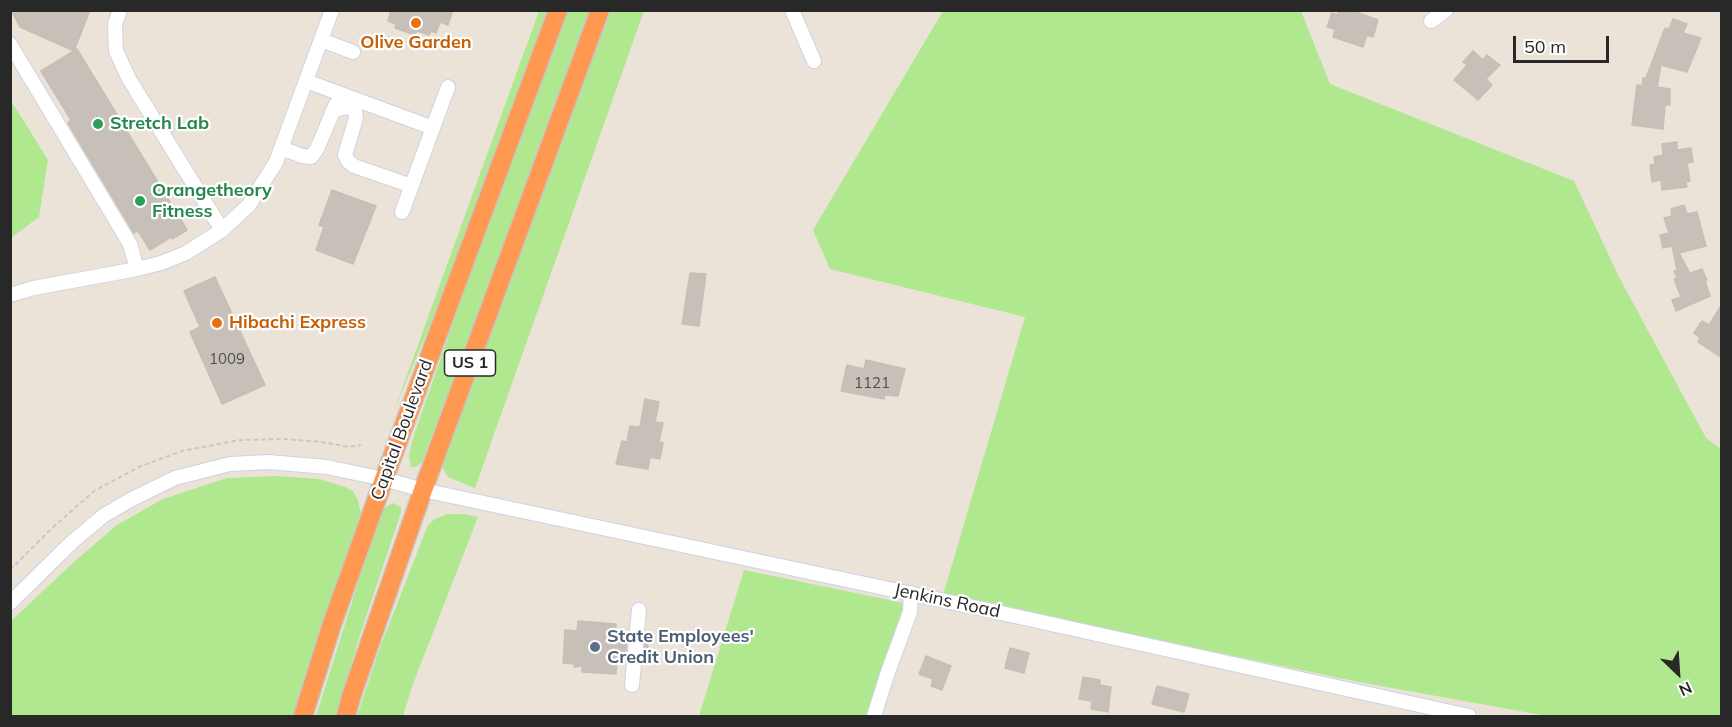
<!DOCTYPE html>
<style>
body{margin:0}
#map{position:relative;width:1732px;height:727px;overflow:hidden;background:#ece3d8;font-family:Mulish,sans-serif}
canvas{display:block}
.frame{position:absolute;inset:0;border:12px solid #282828;pointer-events:none}
.north{position:absolute;left:1648px;top:643px;width:60px;height:60px;-webkit-text-stroke:4px #fff;paint-order:stroke;rotate:155deg;font-size:16px;font-weight:700;line-height:24px;text-align:center;color:#282828}
.north::after{content:'';display:block;margin:auto;width:21px;height:27px;background:#282828;clip-path:polygon(50% 0,100% 100%,50% 72%,0 100%)}
.scale{position:absolute;left:1513px;top:36px;width:96px;height:27px;box-sizing:border-box;border:3px solid #282828;border-top:0;padding-left:8px;font-size:18px;line-height:21px;white-space:nowrap;color:#282828;-webkit-text-stroke:4px #fff;paint-order:stroke}
</style>
<div id="map">
<canvas width="1732" height="727"></canvas>
<div class="frame"></div>
<div class="north">N</div>
<div class="scale">50 m</div>
</div>
<script>
const ctx = document.querySelector('canvas').getContext('2d');
ctx.lineJoin = 'round';
function fill(path, color) { ctx.fillStyle = color; ctx.fill(path, 'evenodd'); }
const shape = rows => new Path2D(rows.map(r => 'M' + r).join(''));
function trace(path, color, width, dash) { ctx.strokeStyle = color; ctx.lineWidth = width; ctx.lineCap = dash ? 'butt' : 'round'; ctx.setLineDash(dash || []); ctx.stroke(path); }
function write(font, color, halo, rows, align = 'center') {
  ctx.font = font + ' Mulish,sans-serif'; ctx.lineWidth = 4.5; ctx.setLineDash([]); ctx.textBaseline = 'middle'; ctx.strokeStyle = halo; ctx.fillStyle = color; for (const [text, x, y, turn = 0] of rows) {
    ctx.save(); ctx.translate(x, y); ctx.rotate((+turn || 0) * Math.PI / 180); ctx.textAlign = isNaN(turn) ? turn : align; if (halo) ctx.strokeText(text, 0, 0); ctx.fillText(text, 0, 0); ctx.restore();
  }
}
const green = shape([
 [539,11,548,11,455,265,394,411],
 [566,11,592,11,422,462,416,467,411,467,409,455,413,438,502,183],
 [611,11,644,11,475,488,448,477,442,467,442,461,562,136],
 [943,11,1301,11,1330,84,1574,181,1619,277,1706,438,1721,449,1721,716,1547,716,1359,682,943,595,1025,317,830,269,813,230],
 [10,99,48,160,39,217,11,238],
 [277,476,319,479,345,487,353,491,358,500,361,515,358,530,294,716,11,716,11,621,76,560,117,525,163,499,227,478],
 [393,503,401,507,401,513,359,638,336,716,316,716,380,513,387,506],
 [447,514,464,514,478,517,413,684,403,716,357,716,379,650,428,525,435,519],
 [744,570,904,603,873,716,699,716]
]);
const building = shape([
 [11,10,90,10,74,51,20,27,11,10],
 [391,10,453,10,448,25,440,22,436,33,431,31,429,35,417,31,415,35,395,28,396,24,388,21,391,10],
 [1339,10,1350,10,1378,20,1373,37,1367,35,1363,47,1333,37,1335,29,1327,27,1332,13,1337,15,1339,10],
 [1673,19,1687,24,1683,33,1701,38,1687,72,1661,65,1657,87,1670,89,1670,105,1665,105,1663,129,1632,125,1637,85,1642,86,1643,78,1646,78,1665,28,1669,29,1673,19],
 [77,49,187,230,172,239,171,237,150,250,138,231,134,233,68,123,71,120,41,71,77,49],
 [1473,51,1483,60,1487,55,1500,65,1486,79,1492,85,1478,100,1454,80,1467,65,1463,62,1473,51],
 [1677,142,1677,150,1691,148,1693,162,1687,163,1690,181,1686,182,1687,187,1662,190,1661,180,1652,182,1650,165,1655,164,1654,157,1663,155,1662,144,1677,142],
 [332,190,376,206,353,264,316,250,324,227,319,225,332,190],
 [1684,205,1687,214,1697,212,1706,246,1679,253,1690,273,1702,269,1707,280,1705,281,1710,296,1676,311,1672,300,1681,297,1674,279,1677,278,1674,271,1677,270,1672,246,1663,248,1660,235,1669,233,1664,218,1672,216,1671,209,1684,205],
 [690,273,706,274,699,326,682,324,690,273],
 [215,277,265,385,222,404,190,332,200,327,184,291,215,277],
 [1722,304,1722,358,1698,342,1700,338,1694,333,1702,321,1709,325,1722,304],
 [866,360,905,369,898,396,885,395,884,399,841,391,847,365,864,369,866,360],
 [645,399,659,402,655,422,663,423,659,442,663,443,660,459,650,457,648,469,616,464,622,441,627,442,630,426,640,427,645,399],
 [578,621,616,624,615,638,627,639,625,662,617,661,616,674,582,672,582,666,574,667,574,664,563,663,565,630,577,631,578,621],
 [645,640,648,640,647,663,643,663,645,640],
 [1010,648,1029,653,1024,673,1005,668,1010,648],
 [926,656,951,666,942,690,931,686,933,679,919,674,926,656],
 [1083,677,1100,680,1100,685,1111,687,1108,712,1091,709,1092,701,1079,699,1083,677],
 [1157,686,1189,694,1184,712,1152,704,1157,686]
]);
const path = shape([
 [10,570,49,531,94,491,139,467,182,451,240,440,284,439,322,442,349,447,361,445]
]);
const minor = shape([
 [120,10,115,24,116,51,129,79,222,230],
 [792,10,814,61],
 [1431,21,1446,10],
 [321,40,353,52],
 [10,44,130,244,137,269],
 [306,81,433,128],
 [332,112,341,108,350,107,355,111,356,118,345,155,348,161,354,166,412,186],
 [281,148,302,156,311,157,317,149,336,104],
 [402,212,448,87],
 [10,295,34,288,137,269,161,263,186,253,222,230,249,205,276,162,332,10],
 [10,603,71,543,103,516,130,500,175,478,230,464,268,462,327,467,384,479,423,490,983,609,1469,716],
 [632,685,639,610],
 [874,716,888,672,910,612,911,593]
]);
const highway = shape([
 [303,716,332,624,384,479,558,10],
 [346,716,351,697,423,490,600,10]
]);
const markers = [
 [416,23,6,"#e8710a"],
 [98,124,6,"#2e9e5b"],
 [140,201,6,"#2e9e5b"],
 [217,323,6,"#e8710a"],
 [595,647,6,"#5c6f8a"]
];
const numberNames = [
 ["1009",227,359],
 ["1121",872,383]
];
const shields = [
 [470,363,51]
];
const shieldNames = [
 ["US 1",470,363]
];
const foodNames = [
 ["Olive Garden",416,43],
 ["Hibachi Express",229,323,"left"]
];
const leisureNames = [
 ["Stretch Lab",110,124],
 ["Orangetheory",152,191],
 ["Fitness",152,212]
];
const streetNames = [
 ["Capital Boulevard",402,430,-70],
 ["Jenkins Road",947,601,12]
];
const serviceNames = [
 ["State Employees'",607,637],
 ["Credit Union",607,658]
];
fill(green, '#b0e890');
fill(building, '#c7c0b8');
trace(building, '#c8bfb2', 1.5);
trace(minor, '#ced2e3', 16);
trace(highway, '#c7c7c7', 21);
trace(path, '#c7c7c7', 2, [4.5, 3]);
trace(minor, '#fff', 14);
trace(highway, '#ff9851', 18);
for (const [x, y, r, color] of markers) { const dot = new Path2D(); dot.arc(x, y, r, 0, 2 * Math.PI); ctx.fillStyle = color; ctx.fill(dot); trace(dot, '#fff', 2); }
write('15px', '#504e4c', null, numberNames);
for (const [x, y, w] of shields) { const box = new Path2D(); box.roundRect(x - w / 2, y - 13, w, 26, 4.5); ctx.fillStyle = '#fff'; ctx.fill(box); trace(box, '#282828', 1.5); }
write('bold 16px', '#282828', null, shieldNames);
write('bold 18px', '#c56008', '#fff', foodNames);
write('bold 18px', '#27864d', '#fff', leisureNames, 'left');
write('18px', '#282828', '#fff', streetNames);
write('bold 18px', '#4e5e75', '#fff', serviceNames, 'left');
</script>
